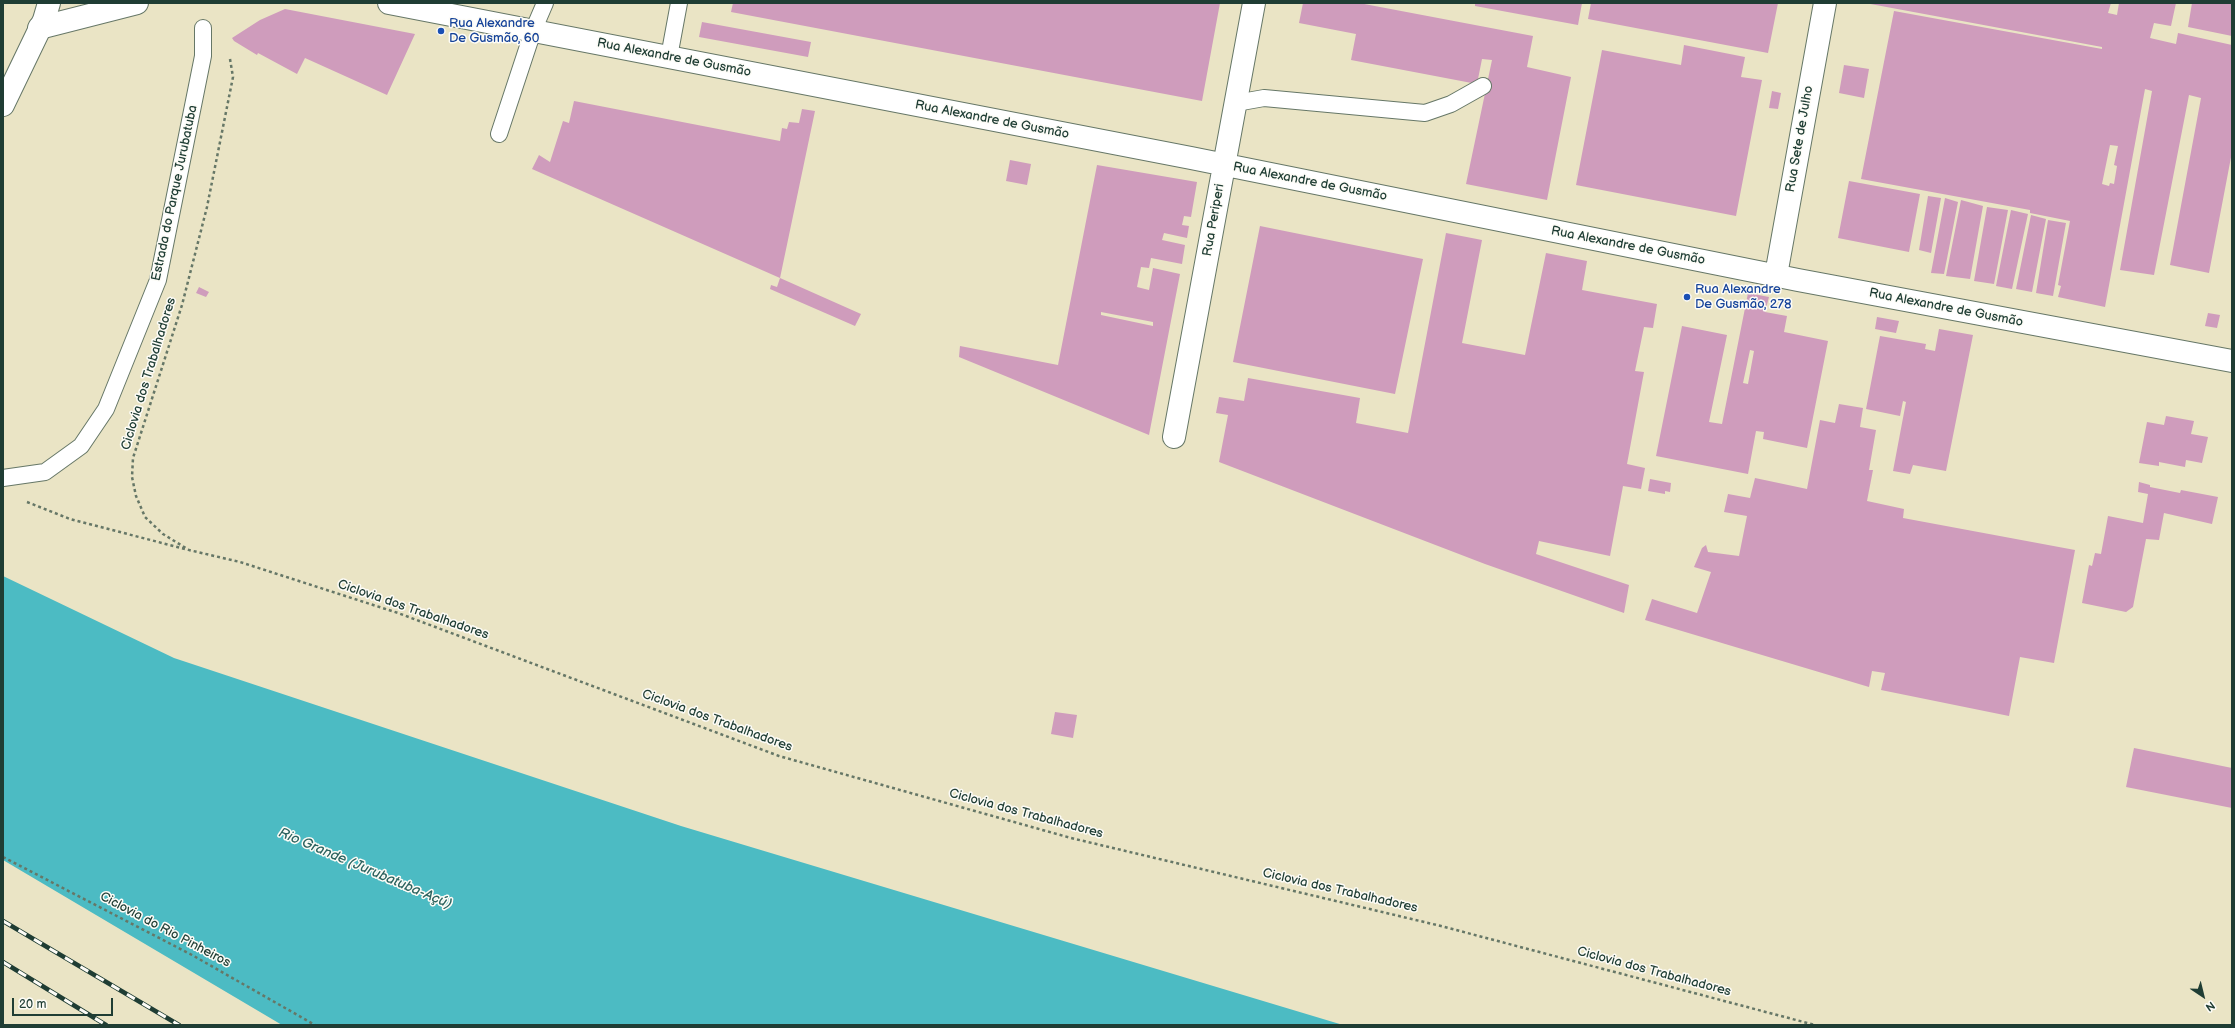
<!DOCTYPE html>
<meta charset="utf-8">
<style>
body{margin:0}
#map{position:relative;width:2235px;height:1028px;overflow:hidden;background:#eae4c5;font-family:"Balsamiq Sans",sans-serif}
canvas{display:block}
.frame{position:absolute;inset:0;border:4px solid #1f3d34;pointer-events:none}
.north{position:absolute;left:2183px;top:976px;width:40px;height:40px;-webkit-text-stroke:3px #fdfcf7;paint-order:stroke;rotate:145deg;font-size:11px;font-weight:700;line-height:16px;text-align:center;color:#1f3d34}
.north::after{content:'';display:block;margin:auto;width:14px;height:18px;background:#1f3d34;clip-path:polygon(50% 0,100% 100%,50% 72%,0 100%)}
.scale{position:absolute;left:12px;top:998px;width:101px;height:18px;box-sizing:border-box;border:2px solid #1f3d34;border-top:0;padding-left:5px;font-size:12px;line-height:14px;white-space:nowrap;color:#1f3d34;-webkit-text-stroke:3px #fdfcf7;paint-order:stroke}
</style>
<div id="map">
<canvas width="2235" height="1028"></canvas>
<div class="frame"></div>
<div class="north">N</div>
<div class="scale">20 m</div>
</div>
<script>
const ctx = document.querySelector('canvas').getContext('2d');
ctx.lineJoin = 'round';
function fill(path, color) { ctx.fillStyle = color; ctx.fill(path, 'evenodd'); }
const shape = rows => new Path2D(rows.map(r => 'M' + r).join(''));
function trace(path, color, width, dash) { ctx.strokeStyle = color; ctx.lineWidth = width; ctx.lineCap = dash ? 'butt' : 'round'; ctx.setLineDash(dash || []); ctx.stroke(path); }
function write(font, color, halo, rows, align = 'center') {
  ctx.font = font + ' "Balsamiq Sans",sans-serif'; ctx.lineWidth = 3; ctx.setLineDash([]); ctx.textBaseline = 'middle'; ctx.strokeStyle = halo; ctx.fillStyle = color; for (const [text, x, y, turn = 0] of rows) {
    ctx.save(); ctx.translate(x, y); ctx.rotate((+turn || 0) * Math.PI / 180); ctx.textAlign = isNaN(turn) ? turn : align; if (halo) ctx.strokeText(text, 0, 0); ctx.fillText(text, 0, 0); ctx.restore();
  }
}
const water = shape([
 [3,576,174,658,681,826,1343,1025,282,1025,3,860]
]);
const building = shape([
 [733,3,1220,3,1202,101,731,12],
 [1303,3,1359,3,1533,36,1527,67,1571,77,1547,200,1466,184,1492,60,1482,59,1477,84,1351,60,1356,34,1299,23],
 [1475,3,1582,3,1578,25,1475,6],
 [1591,3,1778,3,1768,53,1588,19],
 [1865,3,2111,3,2108,13,2117,15,2119,3,2176,3,2171,26,2154,23,2150,38,2176,44,2178,33,2232,45,2232,152,2209,273,2170,265,2201,98,2189,95,2154,275,2120,270,2152,91,2145,89,2105,307,2058,297,2061,286,2058,285,2070,221,2030,213,2030,210,1861,179,1894,11,2102,49,2102,47],
 [2110,145,2118,146,2114,165,2117,166,2114,184,2110,183,2109,186,2102,184],
 [2192,3,2232,3,2232,36,2188,27],
 [285,9,415,34,387,95,305,58,297,74,258,53,257,55,234,41,232,38,260,20],
 [702,22,811,42,808,57,699,37],
 [1684,45,1745,57,1741,77,1762,80,1736,216,1576,185,1602,50,1681,65],
 [1844,65,1869,69,1864,98,1839,93],
 [1772,91,1781,93,1778,109,1769,108],
 [574,101,780,141,782,128,787,129,789,122,799,123,802,109,815,111,780,278,532,169,539,155,550,162,563,121,569,123],
 [1010,160,1031,164,1027,185,1006,181],
 [1097,165,1197,182,1191,217,1184,216,1182,225,1189,226,1187,238,1164,233,1162,240,1185,245,1182,264,1151,258,1149,268,1141,267,1137,287,1149,290,1153,268,1180,274,1149,435,959,357,960,346,1058,365],
 [1101,312,1153,322,1153,326,1101,315],
 [1849,181,1920,194,1909,252,1838,238],
 [1928,196,1941,198,1931,253,1919,250],
 [1945,198,1958,202,1944,274,1931,273],
 [1961,200,1983,206,1970,279,1946,276],
 [1987,207,2008,210,1994,284,1974,281],
 [2011,210,2028,214,2012,289,1996,286],
 [2031,215,2046,219,2032,292,2016,289],
 [2048,220,2066,223,2053,296,2036,293],
 [1260,226,1423,259,1395,394,1233,362],
 [1446,233,1482,240,1462,343,1525,355,1546,253,1587,261,1582,290,1657,304,1653,328,1644,327,1635,371,1644,372,1627,464,1645,468,1641,489,1623,486,1610,556,1539,541,1536,554,1629,585,1624,613,1485,564,1219,462,1228,415,1216,413,1219,397,1244,401,1248,378,1360,398,1356,423,1408,433],
 [780,278,861,314,855,326,770,289,771,285,777,287],
 [199,287,209,292,206,297,196,293],
 [1748,293,1769,297,1765,312,1787,316,1784,332,1828,341,1807,448,1763,439,1764,432,1756,431,1748,474,1656,456,1682,326,1727,335,1709,422,1722,424],
 [1750,350,1754,351,1748,384,1743,383],
 [2208,313,2220,315,2217,328,2205,326],
 [1877,317,1899,321,1896,333,1875,329],
 [1939,329,1973,335,1946,471,1913,465,1910,474,1893,471,1906,402,1903,401,1900,416,1866,409,1880,336,1926,344,1925,349,1935,351],
 [1839,404,1863,408,1860,427,1876,430,1869,470,1873,470,1867,501,1904,509,1903,518,2075,550,2054,663,2020,657,2009,716,1881,690,1885,673,1872,671,1869,687,1645,620,1652,599,1697,613,1711,572,1694,567,1702,548,1706,545,1708,552,1739,556,1747,516,1724,512,1728,494,1750,498,1755,478,1807,489,1820,420,1835,423],
 [2166,416,2194,421,2191,434,2208,437,2202,463,2186,460,2185,467,2159,462,2159,466,2139,463,2147,422,2164,425],
 [1650,479,1671,483,1670,492,1665,491,1665,494,1648,491],
 [2139,482,2150,485,2150,487,2180,493,2181,490,2218,497,2212,524,2164,513,2159,540,2146,539,2133,607,2126,612,2082,603,2089,565,2092,566,2095,553,2101,554,2108,516,2143,523,2148,494,2138,492],
 [1055,712,1077,715,1073,738,1051,734],
 [2134,748,2232,768,2232,808,2126,787]
]);
const path = shape([
 [230,59,233,77,207,207,182,305,133,458,132,477,136,496,145,517,163,534,189,550,240,562,398,613,779,756,1071,838,1441,926,1815,1025],
 [27,502,70,519,185,549],
 [3,857,192,955,315,1025]
]);
const service = shape([
 [669,57,679,3],
 [1236,103,1264,98,1425,113,1451,104,1483,86],
 [499,134,533,31,545,3],
 [3,478,45,472,81,446,106,409,158,280,203,56,203,28]
]);
const minor = shape([
 [389,3,1191,158,1798,280,2232,361],
 [39,28,137,3],
 [1776,275,1825,3],
 [1174,437,1254,3]
]);
const primary = shape([
 [3,105,44,20,49,3]
]);
const rail = shape([
 [3,921,179,1025],
 [3,962,106,1025]
]);
const markers = [
 [441,31,4,"#1a4fb4"],
 [1687,297,4,"#1a4fb4"]
];
const transitNames = [
 ["Rua Alexandre",449,24],
 ["De Gusmão, 60",449,39],
 ["Rua Alexandre",1695,290],
 ["De Gusmão, 278",1695,305]
];
const streetNames = [
 ["Rua Alexandre de Gusmão",674,58,11],
 ["Rua Alexandre de Gusmão",992,120,11],
 ["Rua Sete de Julho",1800,139,-80],
 ["Rua Alexandre de Gusmão",1310,182,11],
 ["Estrada do Parque Jurubatuba",175,193,-78],
 ["Rua Periperi",1214,220,-80],
 ["Rua Alexandre de Gusmão",1628,246,11],
 ["Rua Alexandre de Gusmão",1946,308,11],
 ["Ciclovia dos Trabalhadores",149,374,-73],
 ["Ciclovia dos Trabalhadores",413,610,19],
 ["Ciclovia dos Trabalhadores",717,721,20],
 ["Ciclovia dos Trabalhadores",1026,814,15],
 ["Ciclovia dos Trabalhadores",1340,891,13],
 ["Ciclovia do Rio Pinheiros",165,930,28],
 ["Ciclovia dos Trabalhadores",1654,972,15]
];
const waterNames = [
 ["Rio Grande (Jurubatuba-Açú)",365,869,23]
];
fill(water, '#4cbbc3');
fill(building, '#cf9cbc');
trace(service, '#667767', 18);
trace(minor, '#667767', 24);
trace(primary, '#667767', 24);
trace(path, '#667767', 2.5, [3, 3]);
trace(service, '#fff', 16);
trace(minor, '#fff', 22);
trace(primary, '#fff', 22);
trace(rail, '#1f3d34', 4.5);
trace(rail, '#fdfcf7', 3, [9]);
for (const [x, y, r, color] of markers) { const dot = new Path2D(); dot.arc(x, y, r, 0, 2 * Math.PI); ctx.fillStyle = color; ctx.fill(dot); trace(dot, '#fdfcf7', 1.5); }
write('13px', '#164399', '#fdfcf7', transitNames, 'left');
write('13px', '#1f3d34', '#fdfcf7', streetNames);
write('italic 14px', '#2c635f', '#fdfcf7', waterNames);
</script>
